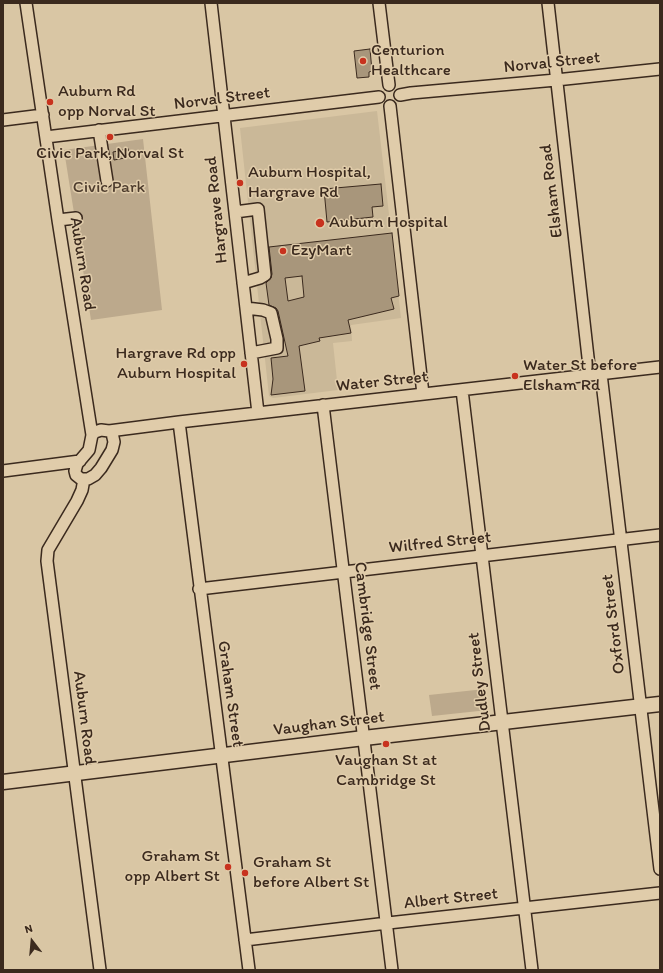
<!DOCTYPE html>
<style>
body{margin:0}
#map{position:relative;width:663px;height:973px;overflow:hidden;background:#d9c6a4;font-family:Itim,sans-serif}
canvas{display:block}
.frame{position:absolute;inset:0;border:4px solid #3b2a1e;pointer-events:none}
.north{position:absolute;left:12px;top:921px;width:40px;height:40px;-webkit-text-stroke:3px #e0ccaa;paint-order:stroke;rotate:344deg;font-size:11px;font-weight:700;line-height:16px;text-align:center;color:#3b2a1e}
.north::after{content:'';display:block;margin:auto;width:14px;height:18px;background:#3b2a1e;clip-path:polygon(50% 0,100% 100%,50% 72%,0 100%)}
</style>
<div id="map">
<canvas width="663" height="973"></canvas>
<div class="frame"></div>
<div class="north">N</div>
</div>
<script>
const ctx = document.querySelector('canvas').getContext('2d');
ctx.lineJoin = 'round';
function fill(path, color) { ctx.fillStyle = color; ctx.fill(path, 'evenodd'); }
const shape = rows => new Path2D(rows.map(r => 'M' + r).join(''));
function trace(path, color, width, dash) { ctx.strokeStyle = color; ctx.lineWidth = width; ctx.lineCap = dash ? 'butt' : 'round'; ctx.setLineDash(dash || []); ctx.stroke(path); }
function write(font, color, halo, rows, align = 'center') {
  ctx.font = font + ' Itim,sans-serif'; ctx.lineWidth = 3; ctx.setLineDash([]); ctx.textBaseline = 'middle'; ctx.strokeStyle = halo; ctx.fillStyle = color; for (const [text, x, y, turn = 0] of rows) {
    ctx.save(); ctx.translate(x, y); ctx.rotate((+turn || 0) * Math.PI / 180); ctx.textAlign = isNaN(turn) ? turn : align; if (halo) ctx.strokeText(text, 0, 0); ctx.fillText(text, 0, 0); ctx.restore();
  }
}
const built = shape([
 [377,111,401,318,351,325,352,341,333,343,338,390,273,398,269,396,240,128]
]);
const green = shape([
 [143,139,162,310,91,320,64,150],
 [485,689,488,710,432,716,429,695]
]);
const building = shape([
 [370,49,372,71,369,72,369,77,357,78,354,51,370,49],
 [128,149,130,157,114,160,113,152,128,149],
 [381,184,383,206,372,207,373,217,327,222,324,189,381,184],
 [392,233,399,296,391,298,394,309,348,320,351,333,319,338,320,341,299,346,305,391,271,395,273,379,271,358,288,356,278,311,276,308,269,305,266,283,271,278,272,274,269,247,392,233],
 [302,276,304,297,288,301,285,278,302,276]
]);
const minor = shape([
 [26,3,58,220,92,435],
 [211,3,258,413],
 [379,3,389,85],
 [548,3,590,375],
 [400,95,411,93,556,80,660,69],
 [390,106,423,394],
 [3,120,43,115],
 [99,130,107,181],
 [46,137,379,97],
 [235,212,258,209,265,275,260,278,243,283],
 [58,220,76,218],
 [246,308,263,310,271,313,277,339,277,348,251,353],
 [601,374,660,869],
 [462,390,532,970],
 [323,405,392,970],
 [179,422,249,970],
 [101,430,109,431,112,433,114,442,112,450,101,468,95,475,88,479,81,479,76,475,75,471,77,464,89,450,92,435,95,432,101,430],
 [109,431,179,422,660,367],
 [3,471,80,461],
 [84,479,82,490,77,501,48,550,47,561,100,970],
 [199,589,660,535],
 [245,940,379,924,660,893]
]);
const major = shape([
 [3,782,364,738,660,704]
]);
const markers = [
 [363,61,4,"#c8321e"],
 [50,102,4,"#c8321e"],
 [110,137,4,"#c8321e"],
 [240,183,4,"#c8321e"],
 [320,223,5,"#c8321e"],
 [283,251,4,"#c8321e"],
 [244,364,4,"#c8321e"],
 [515,376,4,"#c8321e"],
 [386,744,4,"#c8321e"],
 [228,867,4,"#c8321e"],
 [245,873,4,"#c8321e"]
];
const poiNames = [
 ["Centurion",371,51],
 ["Healthcare",371,71],
 ["Auburn Rd",58,92],
 ["opp Norval St",58,112],
 ["Civic Park, Norval St",110,154,"center"],
 ["Auburn Hospital,",248,173],
 ["Hargrave Rd",248,193],
 ["Auburn Hospital",329,223],
 ["EzyMart",291,251],
 ["Hargrave Rd opp",236,354,"right"],
 ["Auburn Hospital",236,374,"right"],
 ["Water St before",523,366],
 ["Elsham Rd",523,386],
 ["Vaughan St at",386,761,"center"],
 ["Cambridge St",386,781,"center"],
 ["Graham St",220,857,"right"],
 ["opp Albert St",220,877,"right"],
 ["Graham St",253,863],
 ["before Albert St",253,883]
];
const streetNames = [
 ["Norval Street",552,63,-6],
 ["Norval Street",222,99,-7],
 ["Elsham Road",552,191,-97],
 ["Hargrave Road",217,210,-96],
 ["Auburn Road",82,264,81],
 ["Water Street",382,382,-6],
 ["Wilfred Street",440,543,-6],
 ["Oxford Street",614,624,-97],
 ["Cambridge Street",367,626,83],
 ["Dudley Street",480,682,-97],
 ["Graham Street",230,694,82],
 ["Auburn Road",84,718,83],
 ["Vaughan Street",329,724,-7],
 ["Albert Street",451,899,-6]
];
const parkNames = [
 ["Civic Park",109,188]
];
fill(built, '#cab898');
fill(green, '#bca98c');
fill(building, '#a8967b');
trace(building, '#3b2a1e', 1);
trace(minor, '#3b2a1e', 14);
trace(major, '#3b2a1e', 17);
trace(minor, '#e0ccaa', 11);
trace(major, '#e0ccaa', 14);
for (const [x, y, r, color] of markers) { const dot = new Path2D(); dot.arc(x, y, r, 0, 2 * Math.PI); ctx.fillStyle = color; ctx.fill(dot); trace(dot, '#e0ccaa', 1.5); }
write('17px', '#3b2a1e', '#e0ccaa', poiNames, 'left');
write('17px', '#3b2a1e', '#e0ccaa', streetNames);
write('17px', '#4e3d2e', '#e0ccaa', parkNames);
</script>
